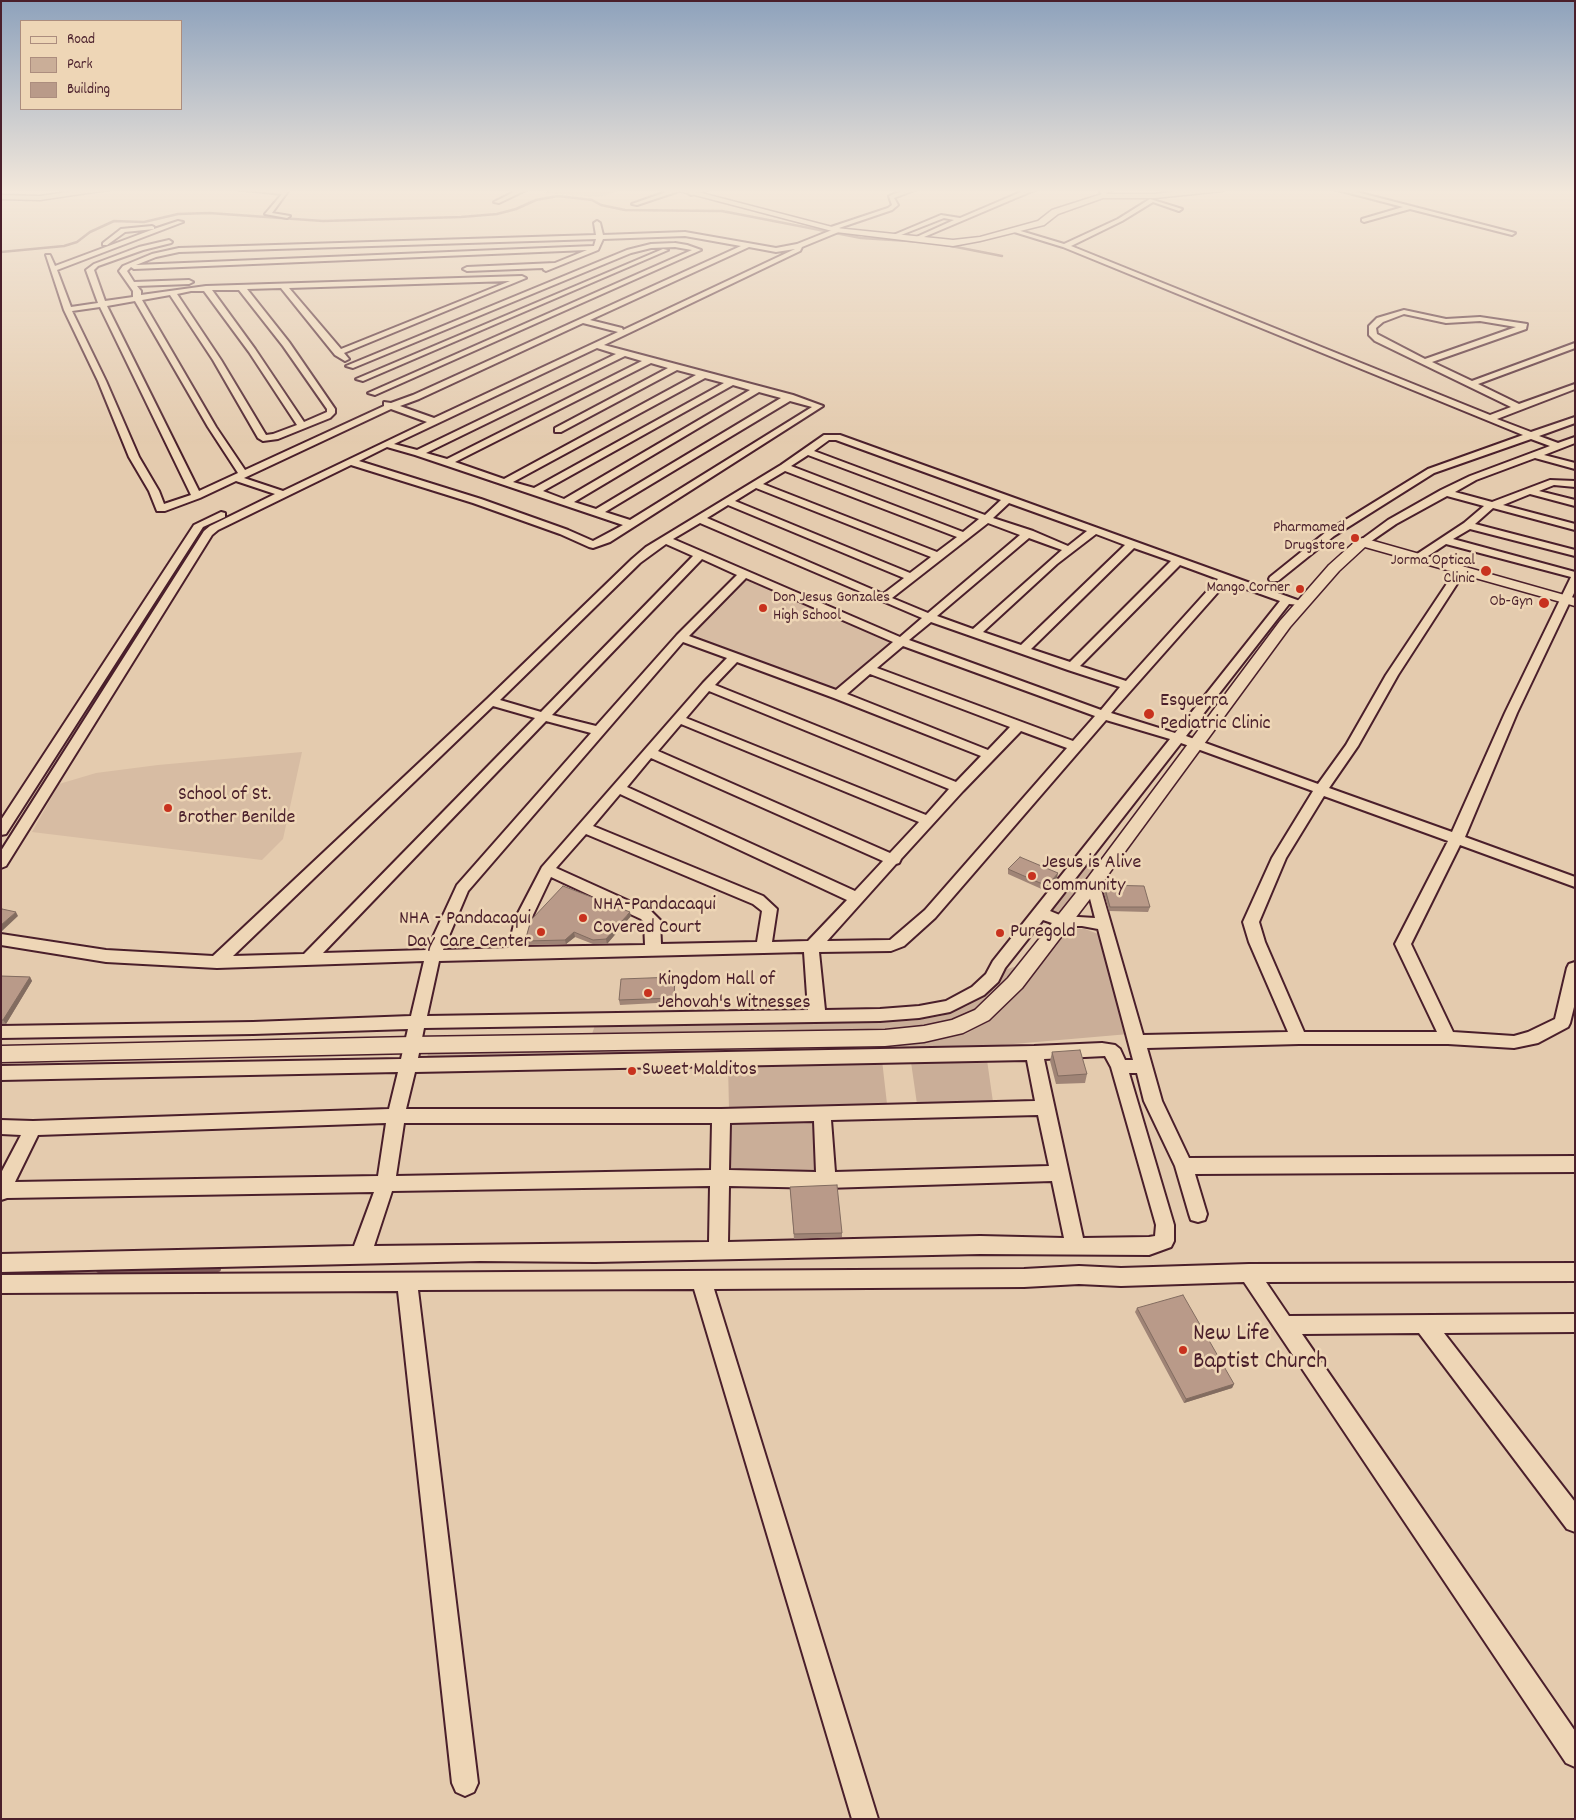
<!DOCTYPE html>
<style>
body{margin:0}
#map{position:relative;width:1576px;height:1820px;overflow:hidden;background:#e4cbae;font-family:Dekko,sans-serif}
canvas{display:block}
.frame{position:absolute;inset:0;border:2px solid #4a1f2b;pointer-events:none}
.legend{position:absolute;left:20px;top:20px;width:162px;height:90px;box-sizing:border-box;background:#eed6b6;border:1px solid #ac8d7e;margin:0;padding:6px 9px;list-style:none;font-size:15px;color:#4a1f2b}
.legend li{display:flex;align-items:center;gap:10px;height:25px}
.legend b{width:25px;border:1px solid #ac8d7e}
</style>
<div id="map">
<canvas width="1576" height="1820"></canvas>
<div class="frame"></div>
<ul class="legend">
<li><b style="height:6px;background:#eed6b6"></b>Road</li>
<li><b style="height:14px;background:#caae98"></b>Park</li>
<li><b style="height:14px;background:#b99a89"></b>Building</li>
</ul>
</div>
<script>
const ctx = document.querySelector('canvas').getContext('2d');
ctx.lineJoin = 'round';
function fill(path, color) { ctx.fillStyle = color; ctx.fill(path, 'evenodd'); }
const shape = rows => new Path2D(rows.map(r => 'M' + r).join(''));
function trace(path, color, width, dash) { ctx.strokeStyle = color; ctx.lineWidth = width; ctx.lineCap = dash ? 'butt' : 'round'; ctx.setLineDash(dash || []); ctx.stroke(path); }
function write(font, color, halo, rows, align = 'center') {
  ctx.font = font + ' Dekko,sans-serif'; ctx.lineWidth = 5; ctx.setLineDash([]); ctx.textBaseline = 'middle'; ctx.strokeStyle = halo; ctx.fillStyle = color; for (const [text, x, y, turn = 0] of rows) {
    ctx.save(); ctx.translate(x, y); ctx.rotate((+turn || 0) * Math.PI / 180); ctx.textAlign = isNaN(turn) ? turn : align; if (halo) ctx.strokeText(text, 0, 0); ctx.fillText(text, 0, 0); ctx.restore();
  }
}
const built = shape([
 [554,189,625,189,599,197,544,193],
 [745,579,895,644,838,691,686,636],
 [302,752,283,839,262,860,32,832,59,784,96,773,158,765]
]);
const green = shape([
 [1090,857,1098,857,1101,862,1061,911,1058,913,1051,911,1049,910],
 [1072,929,1085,929,1101,935,1129,1034,932,1051,426,1060,428,1054,433,1051,930,1042,965,1034,988,1022,1024,981,1061,934],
 [1014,967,1017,969,990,1005,929,1029,598,1037,592,1034,595,1025,606,1023,911,1021,941,1016,967,1006,988,993,1007,969],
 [882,1060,887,1104,729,1109,728,1064],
 [987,1060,993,1102,917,1104,911,1062],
 [798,1120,809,1121,815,1126,817,1169,814,1172,736,1175,723,1166,730,1123]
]);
const streamFar1 = shape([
 [941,244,1002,256],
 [1,252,64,246,77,242,90,232,114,221,144,222,178,214,209,213,323,221,461,217,497,214,516,209,536,200,558,196,592,200,601,205,625,210,722,211,861,238,925,242]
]);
const stream = shape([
 [99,1270,218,1269]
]);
const minor = shape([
 [237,189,288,191,272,213,290,216,287,218,265,214,282,194,237,189],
 [520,189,528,189,499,203,494,202,520,189],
 [675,189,682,190,637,205,632,204,675,189],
 [698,189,709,189,691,195,688,193,698,189],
 [907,189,917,189,894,198,898,205,892,210,839,228,842,230,841,231,802,247,800,251,604,345,793,395,823,406,610,542,593,548,589,547,560,534,473,503,351,465,218,530,212,535,6,866,1,868,1,851,204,531,210,526,275,494,236,481,200,498,165,511,157,511,149,491,129,457,98,381,64,310,46,255,50,255,55,266,154,229,125,232,107,245,103,245,103,243,121,229,152,226,154,227,154,229,178,221,183,222,57,270,71,307,98,303,86,270,94,264,139,247,169,240,172,242,171,243,143,250,98,266,94,270,105,301,133,297,133,291,119,271,123,266,152,254,179,248,596,235,594,223,597,221,600,223,603,235,685,232,776,248,797,244,832,230,828,230,828,228,888,208,892,205,889,196,907,189],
 [685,236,741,246,413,395,391,403,384,402,384,406,245,470,216,427,142,300,170,295,213,360,258,438,263,441,278,439,330,418,335,413,335,409,289,342,247,289,281,288,335,355,345,361,349,359,344,353,526,278,522,276,206,286,141,295,141,291,137,286,189,284,193,282,189,280,134,282,127,271,131,267,134,269,587,250,555,263,467,267,463,269,467,271,543,268,544,270,546,271,598,250,603,239,685,236],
 [596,239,594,246,136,265,156,257,179,252,596,239],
 [749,247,776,252,795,249,623,330,622,328,590,320,749,247],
 [510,281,341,349,289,288,510,281],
 [212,290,239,290,283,346,327,409,327,412,304,422,255,349,212,290],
 [191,291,204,291,249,352,297,425,273,434,266,435,221,360,177,294,191,291],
 [135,301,208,427,238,473,199,491,107,306,135,301],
 [100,307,191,495,164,504,159,491,139,457,106,381,72,311,100,307],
 [583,323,618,332,434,418,400,406,419,399,583,323],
 [597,348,616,354,417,450,394,444,597,348],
 [625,356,642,361,447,459,426,453,625,356],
 [651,363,668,368,555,428,555,432,561,432,677,370,696,375,504,479,455,462,651,363],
 [705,378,724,383,534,488,513,482,705,378],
 [733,385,750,390,564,499,543,491,733,385],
 [759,392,781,398,596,509,574,502,759,392],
 [790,401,812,407,630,520,605,512,790,401],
 [391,409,427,422,283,491,244,478,391,409],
 [387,447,415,455,623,525,593,541,568,530,481,499,359,461,387,447],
 [1028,189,1037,189,917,240,912,239,954,220,944,218,896,237,891,236,941,215,960,218,1028,189],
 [1105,189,1114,189,1106,193,1107,195,1104,197,1100,192,1105,189],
 [1334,189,1345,189,1515,233,1512,235,1410,209,1364,222,1362,221,1362,219,1403,207,1334,189],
 [1150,199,1182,209,1179,211,1153,202,1122,221,1071,246,1490,415,1511,407,1375,341,1369,335,1369,326,1377,318,1404,310,1446,319,1480,317,1527,324,1526,329,1432,362,1472,381,1575,343,1575,348,1478,384,1519,404,1575,384,1575,389,1497,419,1531,432,1575,417,1575,423,1539,436,1558,443,1575,437,1575,443,1544,455,1575,463,1575,469,1535,458,1476,480,1455,492,1492,502,1550,480,1575,481,1575,487,1554,485,1539,491,1575,500,1575,506,1530,494,1503,505,1575,524,1575,530,1493,508,1475,524,1575,550,1575,556,1470,529,1453,539,1575,572,1575,591,1517,713,1465,837,1575,877,1575,887,1460,845,1411,944,1453,1032,1514,1036,1528,1032,1555,1019,1567,968,1569,964,1575,962,1575,1003,1570,1023,1568,1027,1538,1043,1514,1048,1448,1044,1299,1044,1147,1048,1162,1101,1189,1158,1575,1156,1575,1172,1195,1174,1207,1214,1205,1220,1198,1222,1191,1220,1189,1214,1175,1166,1144,1101,1137,1073,1129,1073,1174,1225,1174,1241,1171,1247,1149,1255,980,1254,595,1262,480,1261,1,1272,1,1254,354,1246,374,1192,7,1198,1,1200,1,1173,21,1135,1,1134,1,1120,33,1121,389,1109,398,1072,1,1080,1,1066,401,1059,408,1029,253,1034,1,1038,1,1026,253,1022,411,1016,424,961,217,968,106,962,1,945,1,934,106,950,213,956,487,699,632,559,646,547,781,465,824,435,840,435,1300,601,1302,603,1300,605,1289,604,1186,736,1318,784,1346,745,1386,675,1456,570,1461,567,1465,568,1466,570,1398,675,1358,746,1329,788,1452,832,1505,713,1571,577,1446,544,1422,560,1414,560,1413,558,1414,556,1464,523,1484,506,1447,496,1396,524,1367,544,1363,545,1358,542,1388,520,1441,490,1470,476,1550,446,1531,439,1434,473,1334,536,1278,581,1270,581,1269,579,1270,577,1326,532,1428,469,1523,435,1063,247,1011,231,1014,229,1064,244,1118,219,1150,199],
 [1404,314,1446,323,1480,321,1516,327,1425,359,1377,334,1376,328,1383,322,1404,314],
 [829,440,836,440,1001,500,985,515,814,451,829,440],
 [808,455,979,519,963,532,791,466,808,455],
 [785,471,957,537,937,552,763,484,785,471],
 [756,488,931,557,910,573,735,501,756,488],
 [1009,503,1087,531,1068,546,1033,531,993,518,1009,503],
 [728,505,904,578,883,594,707,518,728,505],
 [700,523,922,618,900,637,673,539,700,523],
 [988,523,1020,535,928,613,892,598,988,523],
 [1096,534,1125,545,1021,645,983,632,1057,564,1096,534],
 [1029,538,1062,550,973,629,937,616,1029,538],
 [666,544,693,556,541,712,500,700,640,563,666,544],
 [1134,548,1171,561,1070,662,1031,649,1134,548],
 [702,559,737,575,677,635,596,726,552,715,702,559],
 [1180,565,1218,579,1126,681,1080,666,1180,565],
 [746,578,893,642,836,690,689,636,746,578],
 [1227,582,1280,601,1175,733,1111,713,1227,582],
 [931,622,1068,670,1120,687,1101,710,909,640,931,622],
 [683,642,727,658,703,683,542,867,516,917,508,948,443,950,468,891,683,642],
 [903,646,1095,716,1073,741,877,668,903,646],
 [737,662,834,698,981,756,956,782,715,685,737,662],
 [870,674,1010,727,988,750,847,694,870,674],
 [709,691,949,789,926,815,686,718,709,691],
 [493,706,535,718,304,954,233,956,493,706],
 [1106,720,1170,739,993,961,986,974,972,987,946,1001,919,1006,880,1009,825,1010,819,952,891,951,904,946,935,918,1106,720],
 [546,721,591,733,457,885,427,950,323,953,546,721],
 [681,724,919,822,890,853,658,751,681,724],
 [1021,731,1067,748,925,910,890,940,827,941,896,864,899,863,901,859,963,791,1021,731],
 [1181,743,1313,791,1272,858,1243,922,1249,942,1288,1032,1143,1035,1098,879,1088,879,1086,883,1095,918,1062,916,1050,911,1181,743],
 [651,758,883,861,855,891,627,787,651,758],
 [620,794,847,900,808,941,772,942,777,909,763,896,593,826,620,794],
 [1324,796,1448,841,1395,944,1437,1032,1304,1032,1265,942,1259,922,1286,858,1324,796],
 [586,834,753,904,762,911,757,942,661,944,660,920,651,911,556,868,586,834],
 [551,877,641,919,644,922,645,945,523,947,532,917,551,877],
 [1043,920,1061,926,1082,926,1098,929,1133,1060,1125,1060,1120,1049,1115,1045,1102,1043,1034,1046,418,1058,424,1028,880,1021,919,1018,950,1012,984,995,998,982,1005,968,1043,920],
 [804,952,808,1010,427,1016,439,961,804,952],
 [1105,1056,1111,1067,1156,1225,1155,1236,1149,1237,1083,1238,1044,1059,1105,1056],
 [1027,1060,1035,1101,721,1109,406,1109,415,1072,1027,1060],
 [1038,1115,1049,1166,835,1172,831,1120,1038,1115],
 [814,1121,816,1172,729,1170,730,1123,814,1121],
 [386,1123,378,1176,15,1182,38,1135,386,1123],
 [404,1123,712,1123,711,1170,396,1176,404,1123],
 [1052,1181,1064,1238,980,1236,728,1242,729,1186,826,1188,1052,1181],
 [710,1186,709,1242,374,1246,392,1191,710,1186],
 [675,243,687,245,701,250,375,395,368,393,692,250,675,247,651,248,631,253,353,368,346,366,627,250,651,244,675,243],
 [663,249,668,250,363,381,356,379,663,249],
 [221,512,225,513,225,517,203,527,6,834,1,835,1,820,194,525,221,512],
 [1575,1263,1575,1281,1266,1282,1289,1316,1575,1314,1575,1332,1444,1333,1575,1502,1575,1532,1567,1529,1419,1333,1302,1334,1575,1731,1575,1767,1566,1763,1244,1282,1121,1286,1079,1284,1024,1287,714,1289,878,1819,852,1819,694,1289,418,1290,478,1783,474,1792,465,1796,456,1792,452,1783,398,1291,1,1293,1,1275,1024,1269,1079,1266,1121,1268,1249,1264,1575,1263]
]);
const tertiary = shape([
 [90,189,114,189,40,200,1,199,1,195,40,196,90,189],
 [672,189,686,189,836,228,953,240,980,237,1038,221,1052,210,1102,194,1155,194,1198,189,1226,189,1222,191,1155,198,1103,198,1058,214,1044,225,980,241,953,246,836,232,672,189],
 [1363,538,1575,598,1575,606,1365,547,1339,571,1290,627,1099,887,1022,988,989,1020,963,1033,924,1042,885,1046,413,1053,1,1062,1,1046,413,1037,885,1030,924,1026,952,1020,975,1010,1008,978,1087,879,1280,621,1329,565,1358,539,1363,538]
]);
const wall = shape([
 [1008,869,1057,878,1046,891,1008,874],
 [1104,885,1150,907,1148,912,1109,911,1103,890],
 [631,916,607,944,593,944,575,937,566,944,526,945,525,941],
 [1,976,30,977,32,981,6,1024,1,1024],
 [675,982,675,1002,620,1005,619,1000],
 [1052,1052,1087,1074,1085,1083,1056,1084,1050,1061],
 [790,1187,842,1233,842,1237,794,1239],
 [1137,1308,1234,1384,1232,1388,1184,1403,1135,1312]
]);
const shadedWall = shape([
 [1058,873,1057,878,1046,891,1047,886],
 [16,912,18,916,1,932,1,925],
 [630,912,631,916,607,944,606,939],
 [574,932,575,937,566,944,565,940],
 [30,977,32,981,6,1024,3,1020],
 [1234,1384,1232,1388,1184,1403,1186,1399]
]);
const building = shape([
 [1020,857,1058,873,1047,886,1008,869,1020,857],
 [1104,885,1144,886,1150,907,1110,907,1104,885],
 [563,886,630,912,606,939,593,940,574,932,565,940,525,941,531,920,563,886],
 [2,909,16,912,1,925,1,909,2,909],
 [1,976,30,977,3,1020,1,1020,1,976],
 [675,977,674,998,619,1000,621,979,675,977],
 [1080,1050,1087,1074,1058,1076,1052,1052,1080,1050],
 [837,1185,842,1233,794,1234,790,1187,837,1185],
 [1183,1295,1234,1384,1186,1399,1137,1308,1183,1295]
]);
const markers = [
 [1355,538,5,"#c8321e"],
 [1486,571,6,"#c8321e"],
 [1300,589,5,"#c8321e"],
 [1544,603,6,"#c8321e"],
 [763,608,5,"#c8321e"],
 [1149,714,6,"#c8321e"],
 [168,808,5,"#c8321e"],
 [1032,876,5,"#c8321e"],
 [583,918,5,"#c8321e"],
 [541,932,5,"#c8321e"],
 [1000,933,5,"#c8321e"],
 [648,993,5,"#c8321e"],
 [632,1071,5,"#c8321e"],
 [1183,1350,5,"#c8321e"]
];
const farPoinames = [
 ["Pharmamed",1345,529],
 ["Drugstore",1345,547],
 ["Jorma Optical",1475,562],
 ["Clinic",1475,580],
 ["Mango Corner",1290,589],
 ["Don Jesus Gonzales",773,599,"left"],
 ["High School",773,617,"left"],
 ["Ob-Gyn",1533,603]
];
const poiNames = [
 ["Esguerra",1160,702],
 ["Pediatric Clinic",1160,725],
 ["School of St.",178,796],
 ["Brother Benilde",178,819],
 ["Jesus is Alive",1042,864],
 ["Community",1042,887],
 ["NHA-Pandacaqui",593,906],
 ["Covered Court",593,929],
 ["NHA - Pandacaqui",531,920,"right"],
 ["Day Care Center",531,943,"right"],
 ["Puregold",1010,933],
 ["Kingdom Hall of",658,981],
 ["Jehovah's Witnesses",658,1004],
 ["Sweet Malditos",642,1071]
];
const nearPoinames = [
 ["New Life",1193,1336],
 ["Baptist Church",1193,1364]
];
fill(built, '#d7bca3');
fill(green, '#caae98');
trace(streamFar1, '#825d5a', 2.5);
trace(stream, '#825d5a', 6);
trace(minor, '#4a1f2b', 4);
trace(tertiary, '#4a1f2b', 3);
fill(minor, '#eed6b6');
fill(tertiary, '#eed6b6');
fill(wall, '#9f8476');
fill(shadedWall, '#826c60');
fill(building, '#b99a89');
trace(building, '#826c60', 1);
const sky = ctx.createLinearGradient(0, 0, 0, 444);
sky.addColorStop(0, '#8ea2bc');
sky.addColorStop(0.43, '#f3e8db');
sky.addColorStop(1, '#f3e8db00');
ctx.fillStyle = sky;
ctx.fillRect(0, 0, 1576, 444);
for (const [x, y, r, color] of markers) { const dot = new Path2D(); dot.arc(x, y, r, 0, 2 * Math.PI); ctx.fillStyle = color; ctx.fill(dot); trace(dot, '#eed6b6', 2); }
write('16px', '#4a1f2b', '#eed6b6', farPoinames, 'right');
write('20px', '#4a1f2b', '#eed6b6', poiNames, 'left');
write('24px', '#4a1f2b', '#eed6b6', nearPoinames, 'left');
</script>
